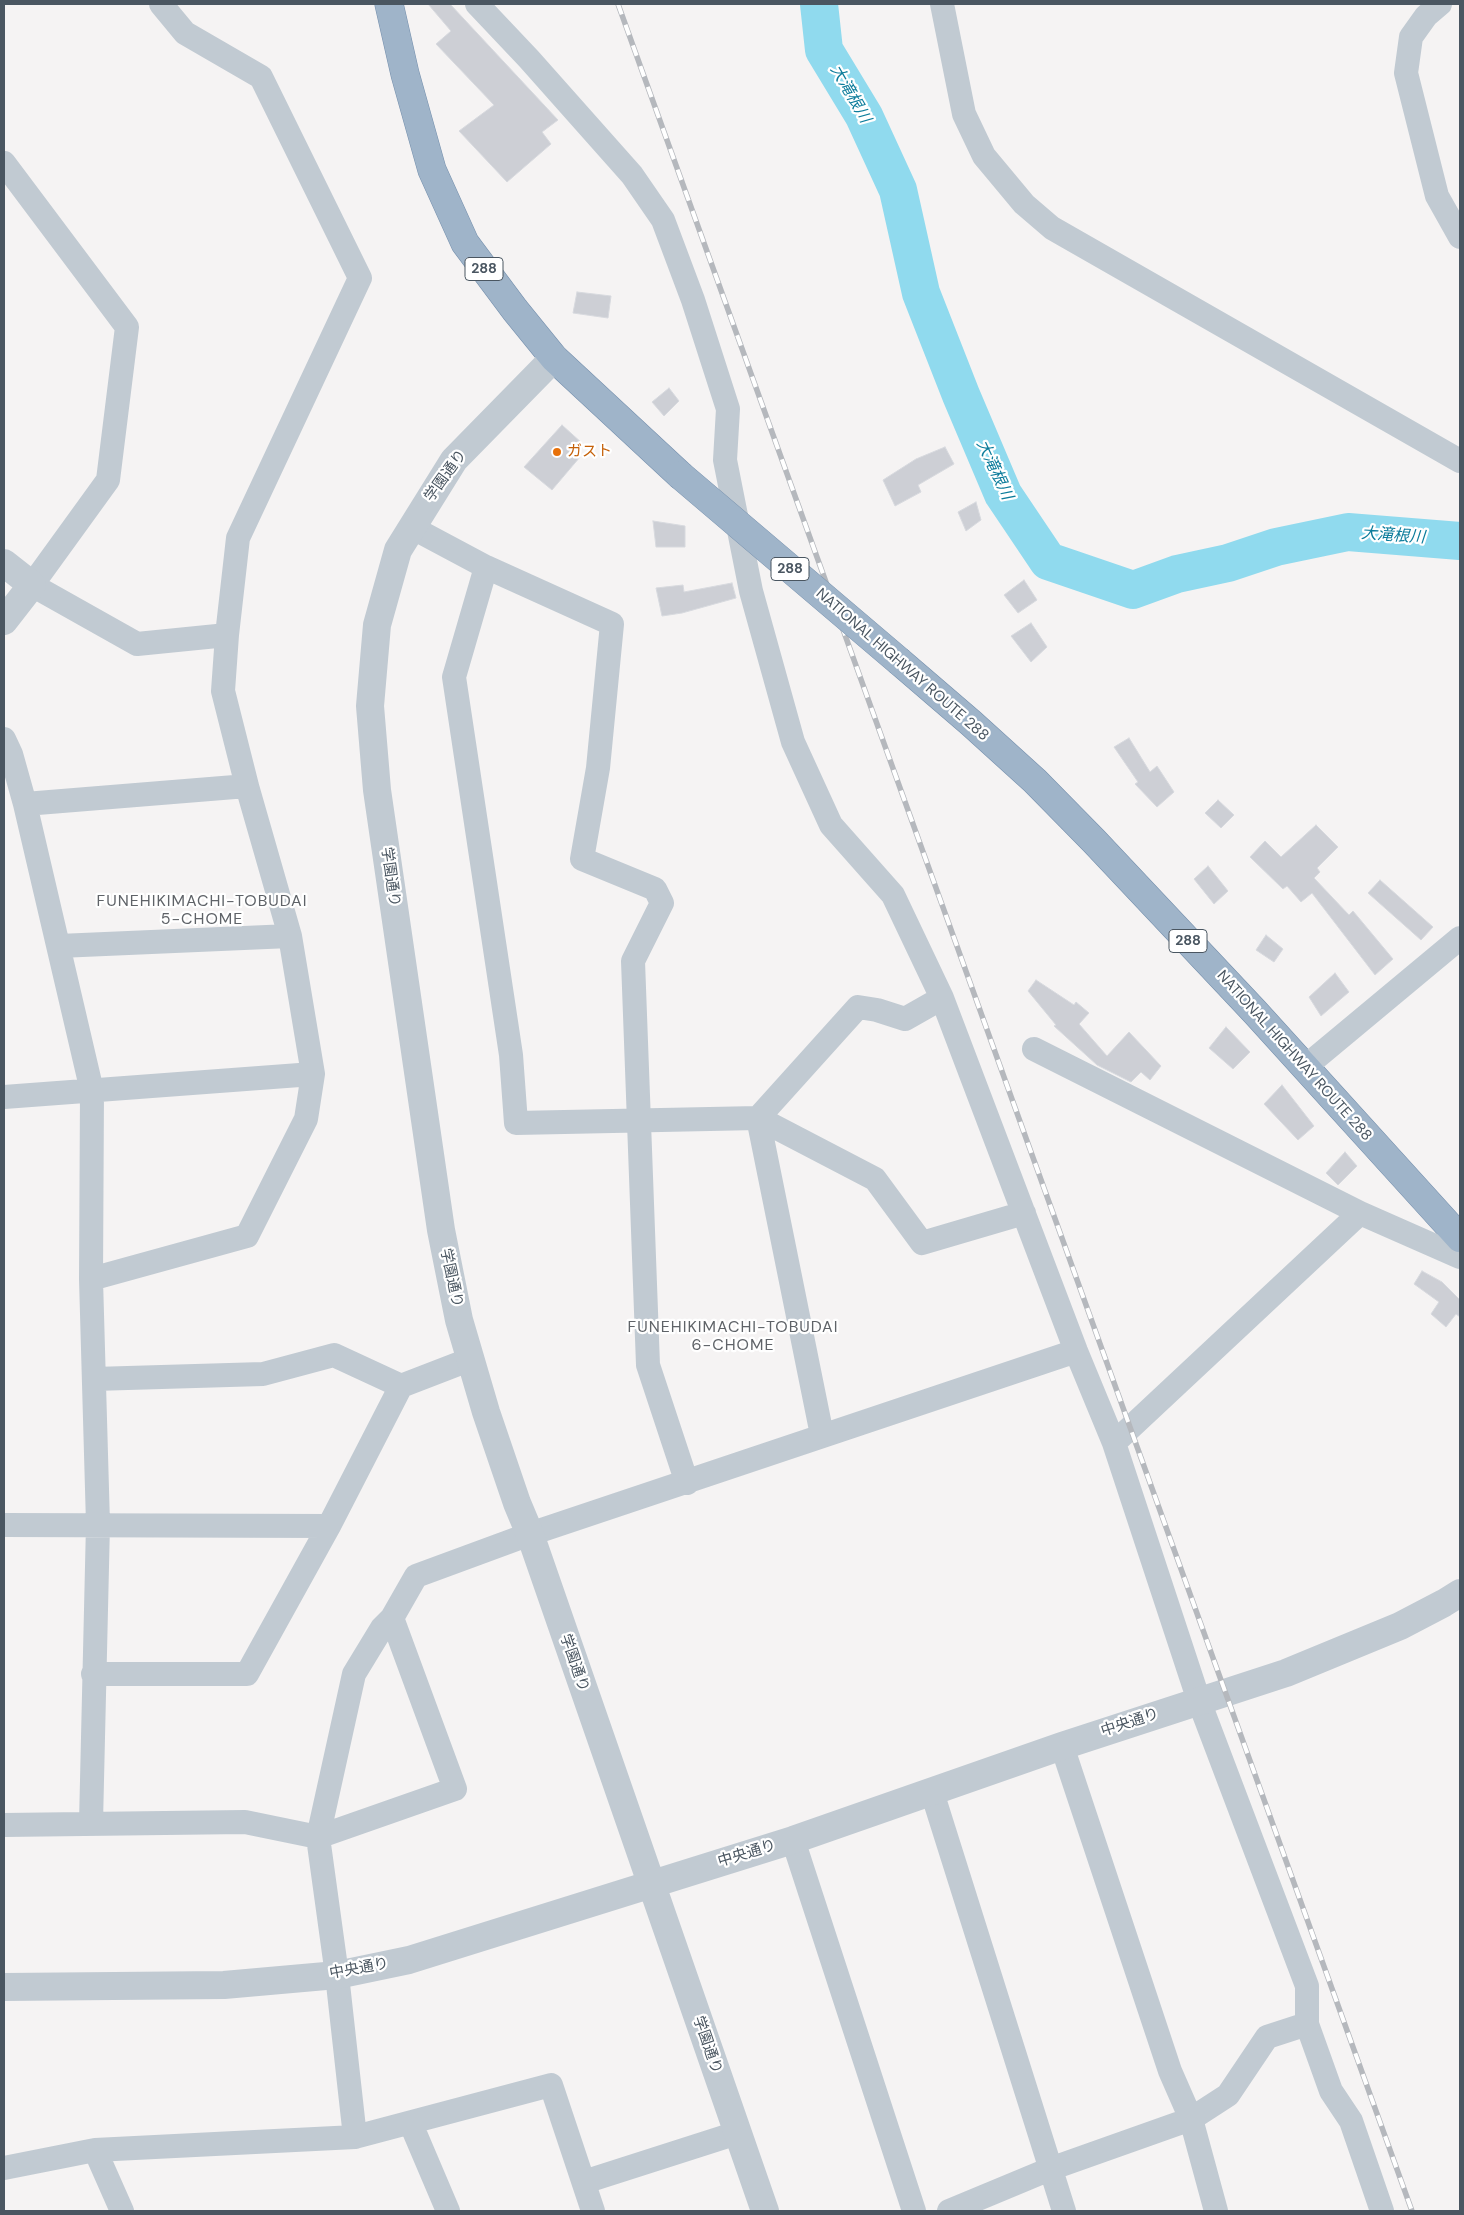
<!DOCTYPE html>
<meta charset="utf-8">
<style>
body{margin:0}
#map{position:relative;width:1464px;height:2215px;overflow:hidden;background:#f5f3f3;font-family:"DM Sans",sans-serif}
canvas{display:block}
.frame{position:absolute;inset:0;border:5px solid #4a5661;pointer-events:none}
</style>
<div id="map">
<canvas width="1464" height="2215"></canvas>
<div class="frame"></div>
</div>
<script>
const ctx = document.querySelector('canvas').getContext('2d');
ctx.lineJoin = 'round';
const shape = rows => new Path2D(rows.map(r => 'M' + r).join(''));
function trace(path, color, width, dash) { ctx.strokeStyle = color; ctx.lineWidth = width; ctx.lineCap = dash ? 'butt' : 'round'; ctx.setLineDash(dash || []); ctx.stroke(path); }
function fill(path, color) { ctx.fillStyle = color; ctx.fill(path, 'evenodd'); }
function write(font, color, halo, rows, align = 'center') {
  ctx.font = font + ' "DM Sans","Noto Sans JP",sans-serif'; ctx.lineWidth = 4.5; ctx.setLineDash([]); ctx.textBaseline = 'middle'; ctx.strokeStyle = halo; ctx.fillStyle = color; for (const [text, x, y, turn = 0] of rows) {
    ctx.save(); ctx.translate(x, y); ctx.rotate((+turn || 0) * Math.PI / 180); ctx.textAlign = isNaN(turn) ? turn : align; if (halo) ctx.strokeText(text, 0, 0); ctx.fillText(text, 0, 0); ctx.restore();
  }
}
const river = shape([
 [819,4,824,50,864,116,898,190,921,293,961,395,1003,494,1048,561,1133,590,1177,574,1228,563,1276,547,1348,532,1460,541]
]);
const building = shape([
 [428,4,450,4,558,120,542,132,551,144,507,182,459,131,494,105,436,44,451,31,428,4],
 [577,292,611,296,608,318,573,313,577,292],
 [669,388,679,401,664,416,652,402,669,388],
 [562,425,583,444,575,453,580,457,552,490,524,467,562,425],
 [945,447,954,464,918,485,921,492,895,506,883,480,916,459,945,447],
 [976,502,981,520,966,531,958,512,976,502],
 [653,521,685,526,685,547,656,547,653,521],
 [1024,580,1037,600,1018,613,1004,595,1024,580],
 [732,583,736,598,682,613,662,616,656,588,683,585,684,592,732,583],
 [1031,623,1047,647,1031,662,1011,636,1031,623],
 [1129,738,1150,772,1157,766,1174,792,1157,807,1135,784,1138,782,1114,747,1129,738],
 [1218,800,1234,815,1221,828,1205,813,1218,800],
 [1316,825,1338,847,1317,868,1320,872,1314,878,1349,915,1353,911,1393,959,1375,975,1312,893,1301,902,1287,886,1283,889,1250,857,1265,841,1281,857,1316,825],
 [1208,866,1228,891,1214,904,1194,879,1208,866],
 [1380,880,1433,927,1421,940,1368,893,1380,880],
 [1266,935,1283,949,1274,962,1256,950,1266,935],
 [1335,973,1349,992,1321,1016,1309,997,1335,973],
 [1036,980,1074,1005,1076,1002,1089,1013,1079,1024,1107,1056,1129,1032,1161,1066,1150,1080,1141,1072,1131,1082,1097,1065,1054,1026,1056,1025,1028,991,1036,980],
 [1226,1027,1250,1052,1233,1069,1209,1048,1226,1027],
 [1282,1085,1314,1126,1298,1140,1264,1104,1282,1085],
 [1345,1152,1357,1166,1338,1185,1326,1173,1345,1152],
 [1422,1271,1442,1282,1460,1300,1460,1317,1456,1314,1446,1327,1431,1314,1439,1302,1414,1284,1422,1271]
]);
const minor = shape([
 [477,4,529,59,632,175,663,220,693,300,728,409,725,460,751,591,793,742,831,825,893,895,942,998,1076,1351,1114,1443,1199,1701,1307,1986,1307,2024,1331,2091,1351,2121,1382,2211],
 [942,4,964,114,984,156,1024,204,1052,228,1460,461],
 [1440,4,1426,16,1411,37,1406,73,1437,196,1460,237],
 [4,163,127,327,108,480,32,585,137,644,227,635],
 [411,527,486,567,612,624,598,768,582,859,655,889,662,903,633,961,648,1365,687,1483],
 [486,567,454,677,511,1055,516,1123,758,1118,875,1179,922,1243,1024,1213],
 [4,739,11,754,25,804,92,1091,91,1279,98,1524,91,1823],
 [25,804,247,786],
 [59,946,290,936],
 [1034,1049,1360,1213,1460,1257],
 [1305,1067,1460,938],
 [4,1097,313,1074],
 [758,1118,822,1435],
 [758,1118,858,1007,877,1010,905,1019,942,998],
 [91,1279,247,1236,306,1119,313,1074,290,936,247,786,223,691,227,635,238,538,360,278,261,77,185,33,161,4],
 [401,1386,471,1359],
 [1114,1443,1360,1213],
 [4,1525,329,1526],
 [93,1674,247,1674,329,1526,401,1386,334,1355,263,1374,94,1379],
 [1062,1746,1170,2071,1191,2119,1216,2211],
 [932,1792,1064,2211],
 [4,1825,245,1822,318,1837,455,1789,392,1618],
 [793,1840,914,2211],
 [411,2124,448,2211],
 [355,2137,337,1975,318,1837,354,1674,382,1628,392,1618,416,1576,530,1534,1076,1351],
 [95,2150,122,2211],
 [4,2168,95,2150,355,2137,551,2085,593,2211],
 [584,2182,737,2133],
 [949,2211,1050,2169,1191,2119,1228,2095,1267,2037,1307,2024]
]);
const tertiary = shape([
 [554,358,454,460,398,550,377,625,370,706,377,790,441,1230,459,1320,486,1412,517,1503,530,1534,765,2211],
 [4,563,32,585,4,621],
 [4,1987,224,1985,337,1975,409,1960,793,1840,1062,1746,1286,1673,1400,1626,1444,1603,1460,1593]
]);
const trunk = shape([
 [389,4,405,74,432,170,465,243,515,310,554,358,680,475],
 [900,662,971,723,1035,781,1094,841,1255,1012,1460,1238]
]);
const rail = shape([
 [618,4,1412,2211]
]);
const trunkBridge = shape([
 [680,475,900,662]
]);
const markers = [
 [557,452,5,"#e8710a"]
];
const shields = [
 [484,269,38],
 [790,569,38],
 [1188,941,38]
];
const shieldNames = [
 ["288",484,269],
 ["288",790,569],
 ["288",1188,941]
];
const foodNames = [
 ["ガスト",567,452]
];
const streetNames = [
 ["学園通り",446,476,-54],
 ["NATIONAL HIGHWAY ROUTE 288",902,665,41],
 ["学園通り",390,877,82],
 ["NATIONAL HIGHWAY ROUTE 288",1294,1056,48],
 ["学園通り",451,1278,78],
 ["学園通り",574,1663,71],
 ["中央通り",1130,1723,-18],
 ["中央通り",747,1854,-17],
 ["中央通り",359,1969,-10],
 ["学園通り",707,2045,71]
];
const waterNames = [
 ["大滝根川",850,94,60],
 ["大滝根川",994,470,65],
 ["大滝根川",1393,536,4]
];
const neighbourhoodNames = [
 ["FUNEHIKIMACHI-TOBUDAI",202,902],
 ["5-CHOME",202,920],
 ["FUNEHIKIMACHI-TOBUDAI",733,1328],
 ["6-CHOME",733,1346]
];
trace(river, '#90daee', 38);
fill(building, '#cdcfd5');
trace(building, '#d7d9de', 1);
trace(trunk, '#7690ad', 29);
trace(minor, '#c1cad2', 24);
trace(tertiary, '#c1cad2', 28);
trace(trunk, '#9fb4c9', 28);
trace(rail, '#b5b8bd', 5.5);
trace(rail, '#fff', 4, [11]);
trace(trunkBridge, '#7690ad', 29, []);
trace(trunkBridge, '#9fb4c9', 28);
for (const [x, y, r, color] of markers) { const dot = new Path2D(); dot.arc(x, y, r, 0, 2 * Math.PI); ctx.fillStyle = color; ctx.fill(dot); trace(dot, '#fff', 2); }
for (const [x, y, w] of shields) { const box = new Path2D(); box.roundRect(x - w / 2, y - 11.5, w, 23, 4); ctx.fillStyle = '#fff'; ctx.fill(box); trace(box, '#4a5661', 1); }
write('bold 14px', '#4a5661', null, shieldNames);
write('15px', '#c56008', '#fff', foodNames, 'left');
write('15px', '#4a5661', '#fff', streetNames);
write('italic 16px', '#0c7c9b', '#fff', waterNames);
ctx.letterSpacing = '1px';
write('16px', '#5f6368', '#fff', neighbourhoodNames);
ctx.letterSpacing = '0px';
</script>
